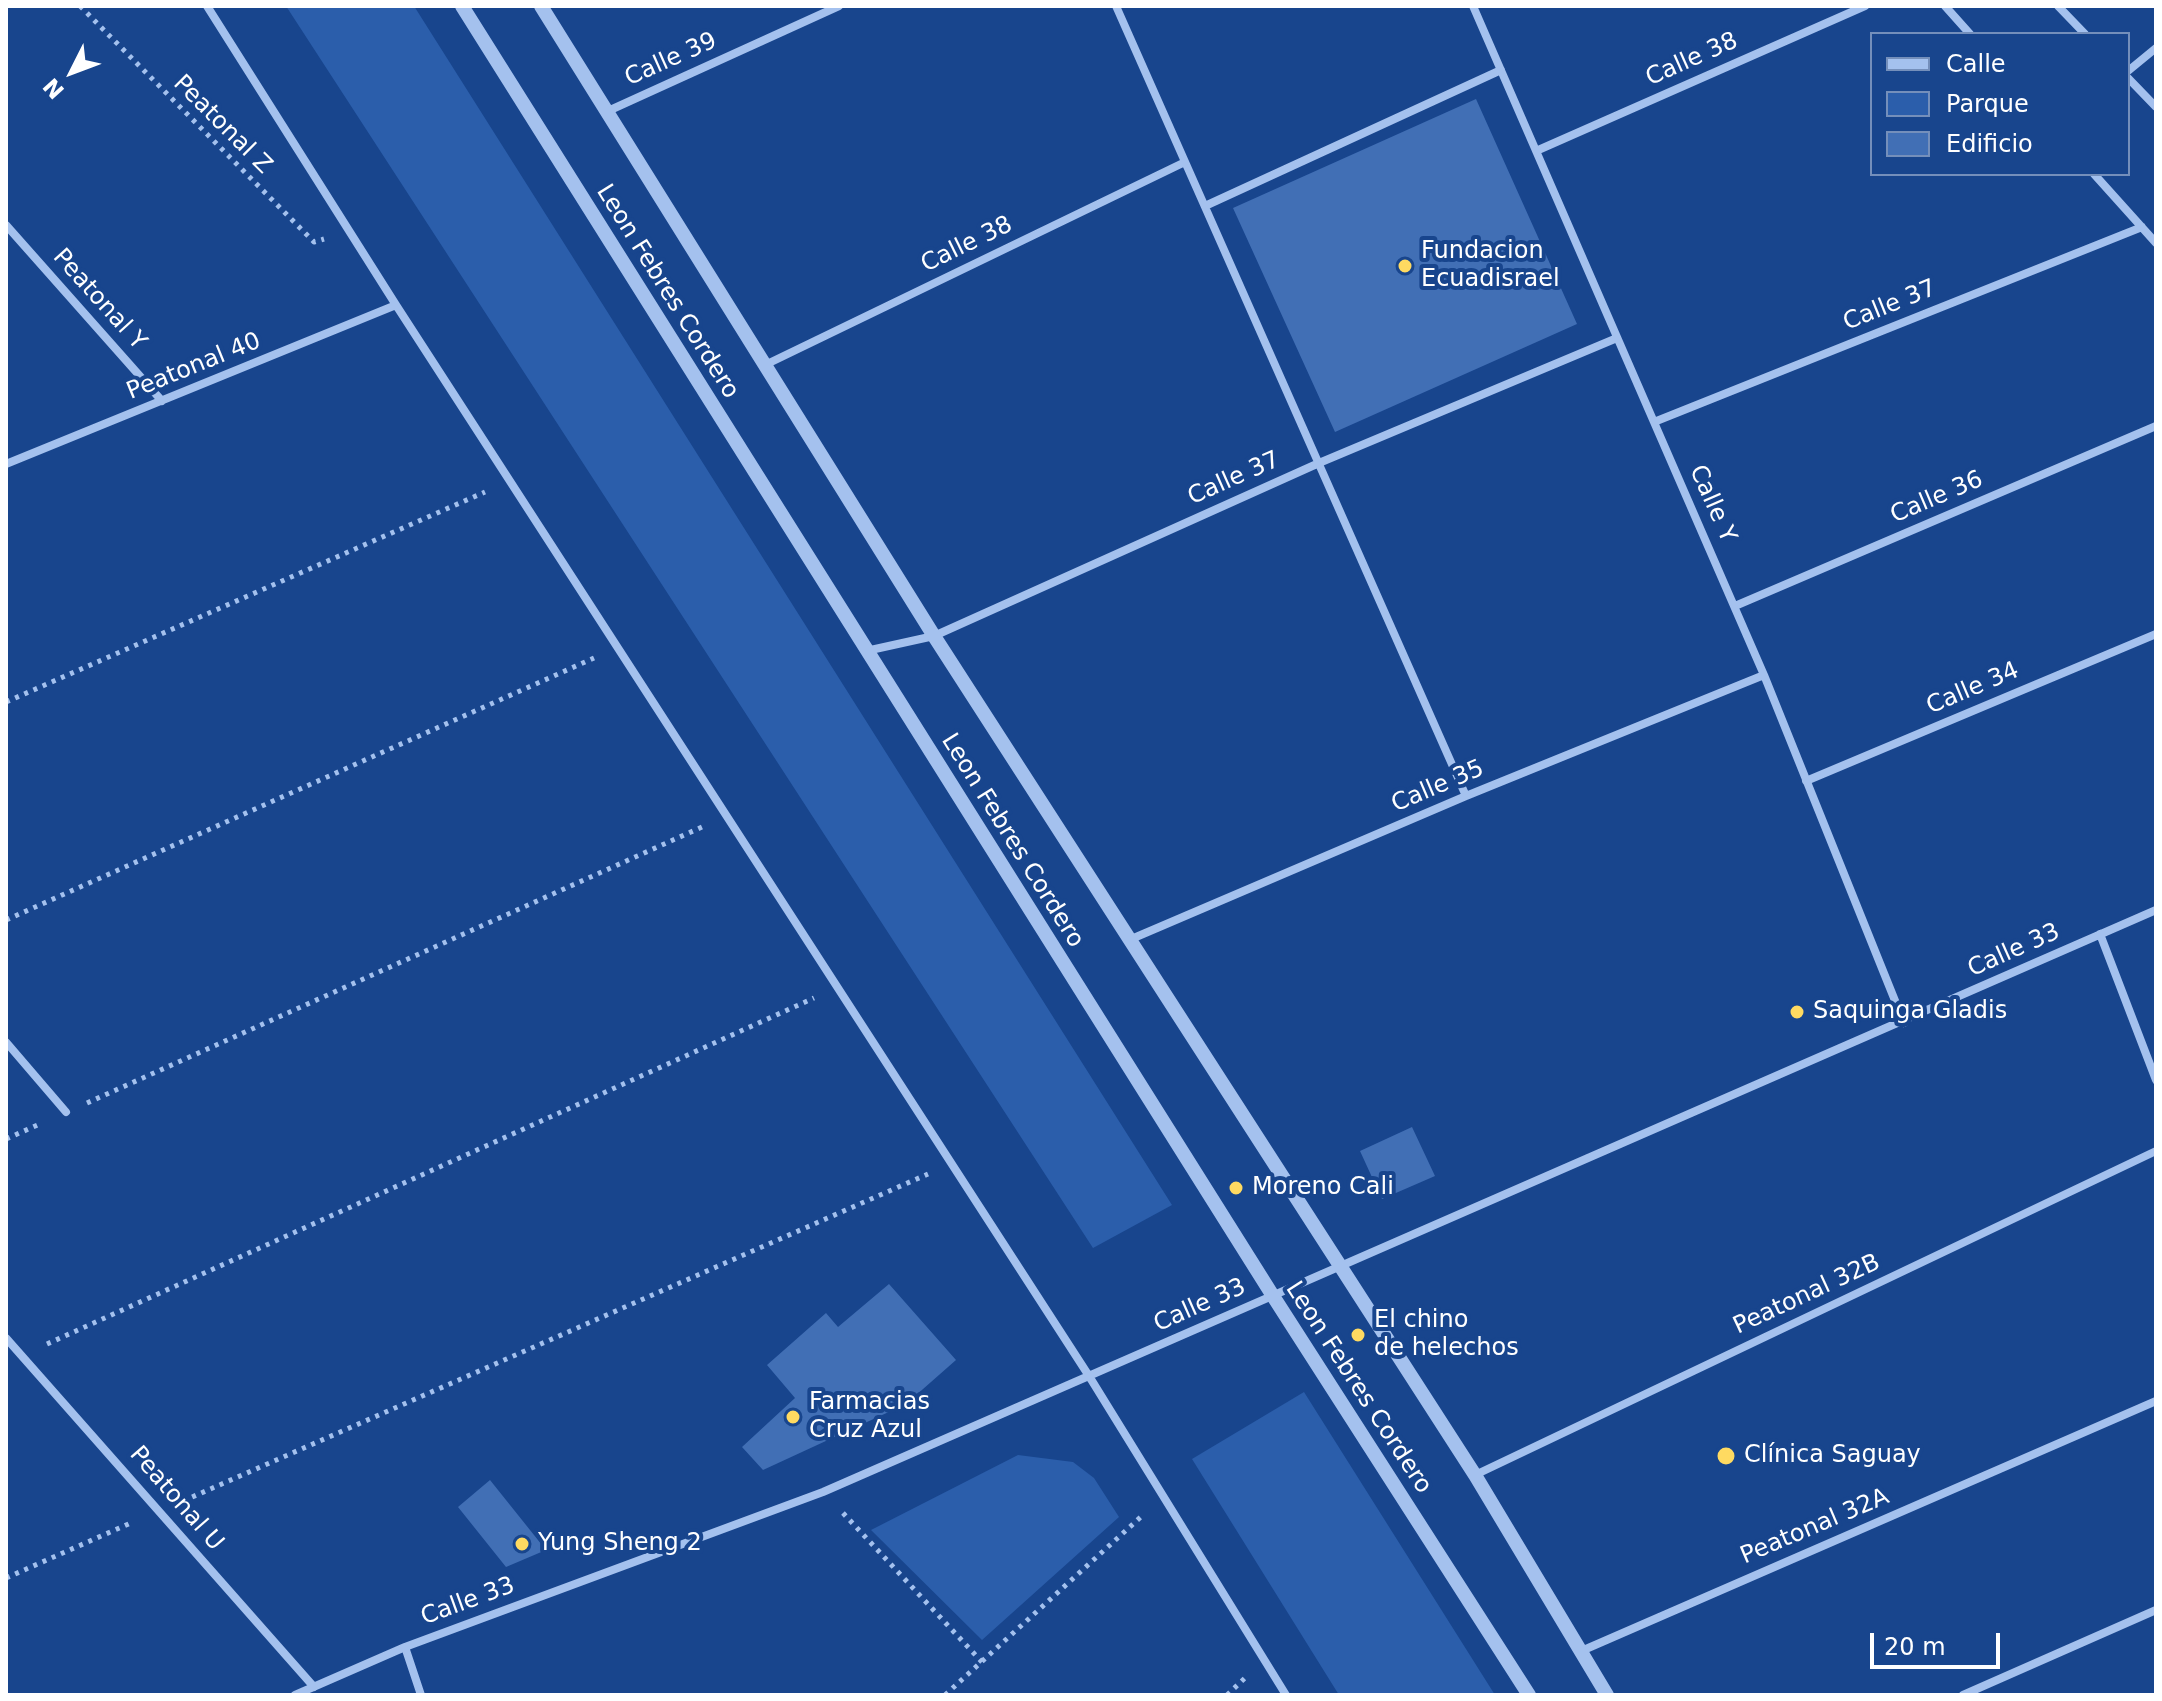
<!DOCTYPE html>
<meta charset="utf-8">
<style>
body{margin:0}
#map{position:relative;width:2162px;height:1701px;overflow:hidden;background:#18458d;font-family:"DejaVu Sans",sans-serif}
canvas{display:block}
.frame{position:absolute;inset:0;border:8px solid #fff;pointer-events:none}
.legend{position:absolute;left:1870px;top:32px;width:260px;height:144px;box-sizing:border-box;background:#18458d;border:2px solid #748fbb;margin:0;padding:10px 14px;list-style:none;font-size:24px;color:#fff}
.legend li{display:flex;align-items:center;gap:16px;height:40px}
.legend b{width:40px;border:2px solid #748fbb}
.north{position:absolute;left:32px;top:32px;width:80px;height:80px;-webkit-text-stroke:6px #18458d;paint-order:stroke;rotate:228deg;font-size:22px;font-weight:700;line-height:32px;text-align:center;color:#fff}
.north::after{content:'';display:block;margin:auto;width:28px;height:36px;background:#fff;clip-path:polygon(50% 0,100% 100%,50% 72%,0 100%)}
.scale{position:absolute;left:1870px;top:1633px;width:130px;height:36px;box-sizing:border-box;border:4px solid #fff;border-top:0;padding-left:10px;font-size:24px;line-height:28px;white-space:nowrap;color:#fff;-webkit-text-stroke:6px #18458d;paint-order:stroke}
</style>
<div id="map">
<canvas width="2162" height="1701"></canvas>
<div class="frame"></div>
<ul class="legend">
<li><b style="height:10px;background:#a4c1ee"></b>Calle</li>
<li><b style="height:22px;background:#2b5eab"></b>Parque</li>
<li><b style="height:22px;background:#416fb5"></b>Edificio</li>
</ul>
<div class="north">N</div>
<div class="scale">20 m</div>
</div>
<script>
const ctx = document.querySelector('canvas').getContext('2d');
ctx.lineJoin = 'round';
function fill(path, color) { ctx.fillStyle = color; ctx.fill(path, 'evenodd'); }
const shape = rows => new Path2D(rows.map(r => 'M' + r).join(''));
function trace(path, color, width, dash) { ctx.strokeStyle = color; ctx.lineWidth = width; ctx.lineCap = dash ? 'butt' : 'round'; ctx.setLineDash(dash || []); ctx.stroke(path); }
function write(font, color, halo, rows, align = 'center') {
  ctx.font = font + ' "DejaVu Sans",sans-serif'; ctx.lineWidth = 8; ctx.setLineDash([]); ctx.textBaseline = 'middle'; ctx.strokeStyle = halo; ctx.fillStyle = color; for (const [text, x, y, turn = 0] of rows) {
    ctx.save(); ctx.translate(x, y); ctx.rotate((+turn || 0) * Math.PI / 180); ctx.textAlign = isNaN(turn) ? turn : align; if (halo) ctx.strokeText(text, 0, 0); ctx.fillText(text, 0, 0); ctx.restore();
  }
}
const green = shape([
 [286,6,414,6,1172,1205,1093,1248],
 [1304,1392,1495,1695,1339,1695,1192,1459],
 [1018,1455,1073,1462,1094,1478,1119,1517,982,1640,871,1530]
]);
const building = shape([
 [1476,99,1577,324,1335,432,1233,208],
 [1412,1127,1435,1176,1382,1199,1360,1151],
 [889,1284,956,1360,906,1404,763,1470,742,1447,795,1398,767,1365,826,1313,838,1327],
 [490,1480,546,1550,506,1567,458,1507]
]);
const path = shape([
 [80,6,314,242,324,239],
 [6,702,485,492],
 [6,920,594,658],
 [87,1103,702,827],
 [6,1139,42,1123],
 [47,1344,814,998],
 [183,1501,928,1174],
 [843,1513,982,1662],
 [6,1578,133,1522],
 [945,1695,1144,1514],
 [1227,1695,1246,1677]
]);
const minor = shape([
 [207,6,396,305,1089,1376,1286,1695],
 [1116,6,1466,796],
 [1473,6,1764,675,1904,1023],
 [1945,6,1970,34],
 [2058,6,2085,34],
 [2128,71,2156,48],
 [2128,78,2156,107],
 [608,111,839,6],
 [1536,151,1865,6],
 [2094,174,2156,243],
 [1205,206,1501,70],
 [6,225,162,401],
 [767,364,1185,162],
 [1654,422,2142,227],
 [6,464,396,305],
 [1735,606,2156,426],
 [866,651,934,636,1319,463,1617,338],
 [1806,781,2156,634],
 [2100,934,2156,1080],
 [1129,940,1466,796,1764,675],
 [6,1042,66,1112],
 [6,1338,314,1687],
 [1475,1475,2156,1151],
 [405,1647,421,1695],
 [1579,1652,2156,1401],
 [295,1695,405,1647,823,1492,2156,910],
 [1963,1695,2156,1610]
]);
const tertiary = shape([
 [462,6,1273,1296,1529,1695],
 [541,6,934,636,1475,1475,1607,1695]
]);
const markers = [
 [1405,266,8,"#ffda61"],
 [1797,1012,8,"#ffda61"],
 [1236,1188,8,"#ffda61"],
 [1358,1335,8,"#ffda61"],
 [793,1417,8,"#ffda61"],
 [1726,1456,10,"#ffda61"],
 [522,1544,8,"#ffda61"]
];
const streetNames = [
 ["Calle 39",671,60,-24],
 ["Calle 38",1692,60,-24],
 ["Peatonal Z",222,125,45],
 ["Calle 38",967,245,-26],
 ["Leon Febres Cordero",667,292,58],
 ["Peatonal Y",99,300,48],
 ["Calle 37",1890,306,-22],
 ["Peatonal 40",194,367,-22],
 ["Calle 37",1234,479,-24],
 ["Calle 36",1937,498,-23],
 ["Calle Y",1712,504,66],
 ["Calle 34",1973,689,-23],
 ["Calle 35",1438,787,-23],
 ["Leon Febres Cordero",1012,841,58],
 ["Calle 33",2014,951,-24],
 ["Peatonal 32B",1807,1295,-25],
 ["Calle 33",1200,1306,-24],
 ["Leon Febres Cordero",1358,1388,57],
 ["Peatonal U",176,1499,49],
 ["Peatonal 32A",1815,1527,-23],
 ["Calle 33",468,1602,-20]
];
const poiNames = [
 ["Fundacion",1421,252],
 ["Ecuadisrael",1421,280],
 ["Saquinga Gladis",1813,1012],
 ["Moreno Cali",1252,1188],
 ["El chino",1374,1321],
 ["de helechos",1374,1349],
 ["Farmacias",809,1403],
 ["Cruz Azul",809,1431],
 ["Clínica Saguay",1744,1456],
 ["Yung Sheng 2",538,1544]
];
fill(green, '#2b5eab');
fill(building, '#416fb5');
trace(path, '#a4c1ee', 5, [4, 6]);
trace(minor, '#a4c1ee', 8);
trace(tertiary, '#a4c1ee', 14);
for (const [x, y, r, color] of markers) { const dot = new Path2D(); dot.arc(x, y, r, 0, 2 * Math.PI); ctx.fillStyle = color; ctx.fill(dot); trace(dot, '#18458d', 3); }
write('24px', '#fff', '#18458d', streetNames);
write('24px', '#fff', '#18458d', poiNames, 'left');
</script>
